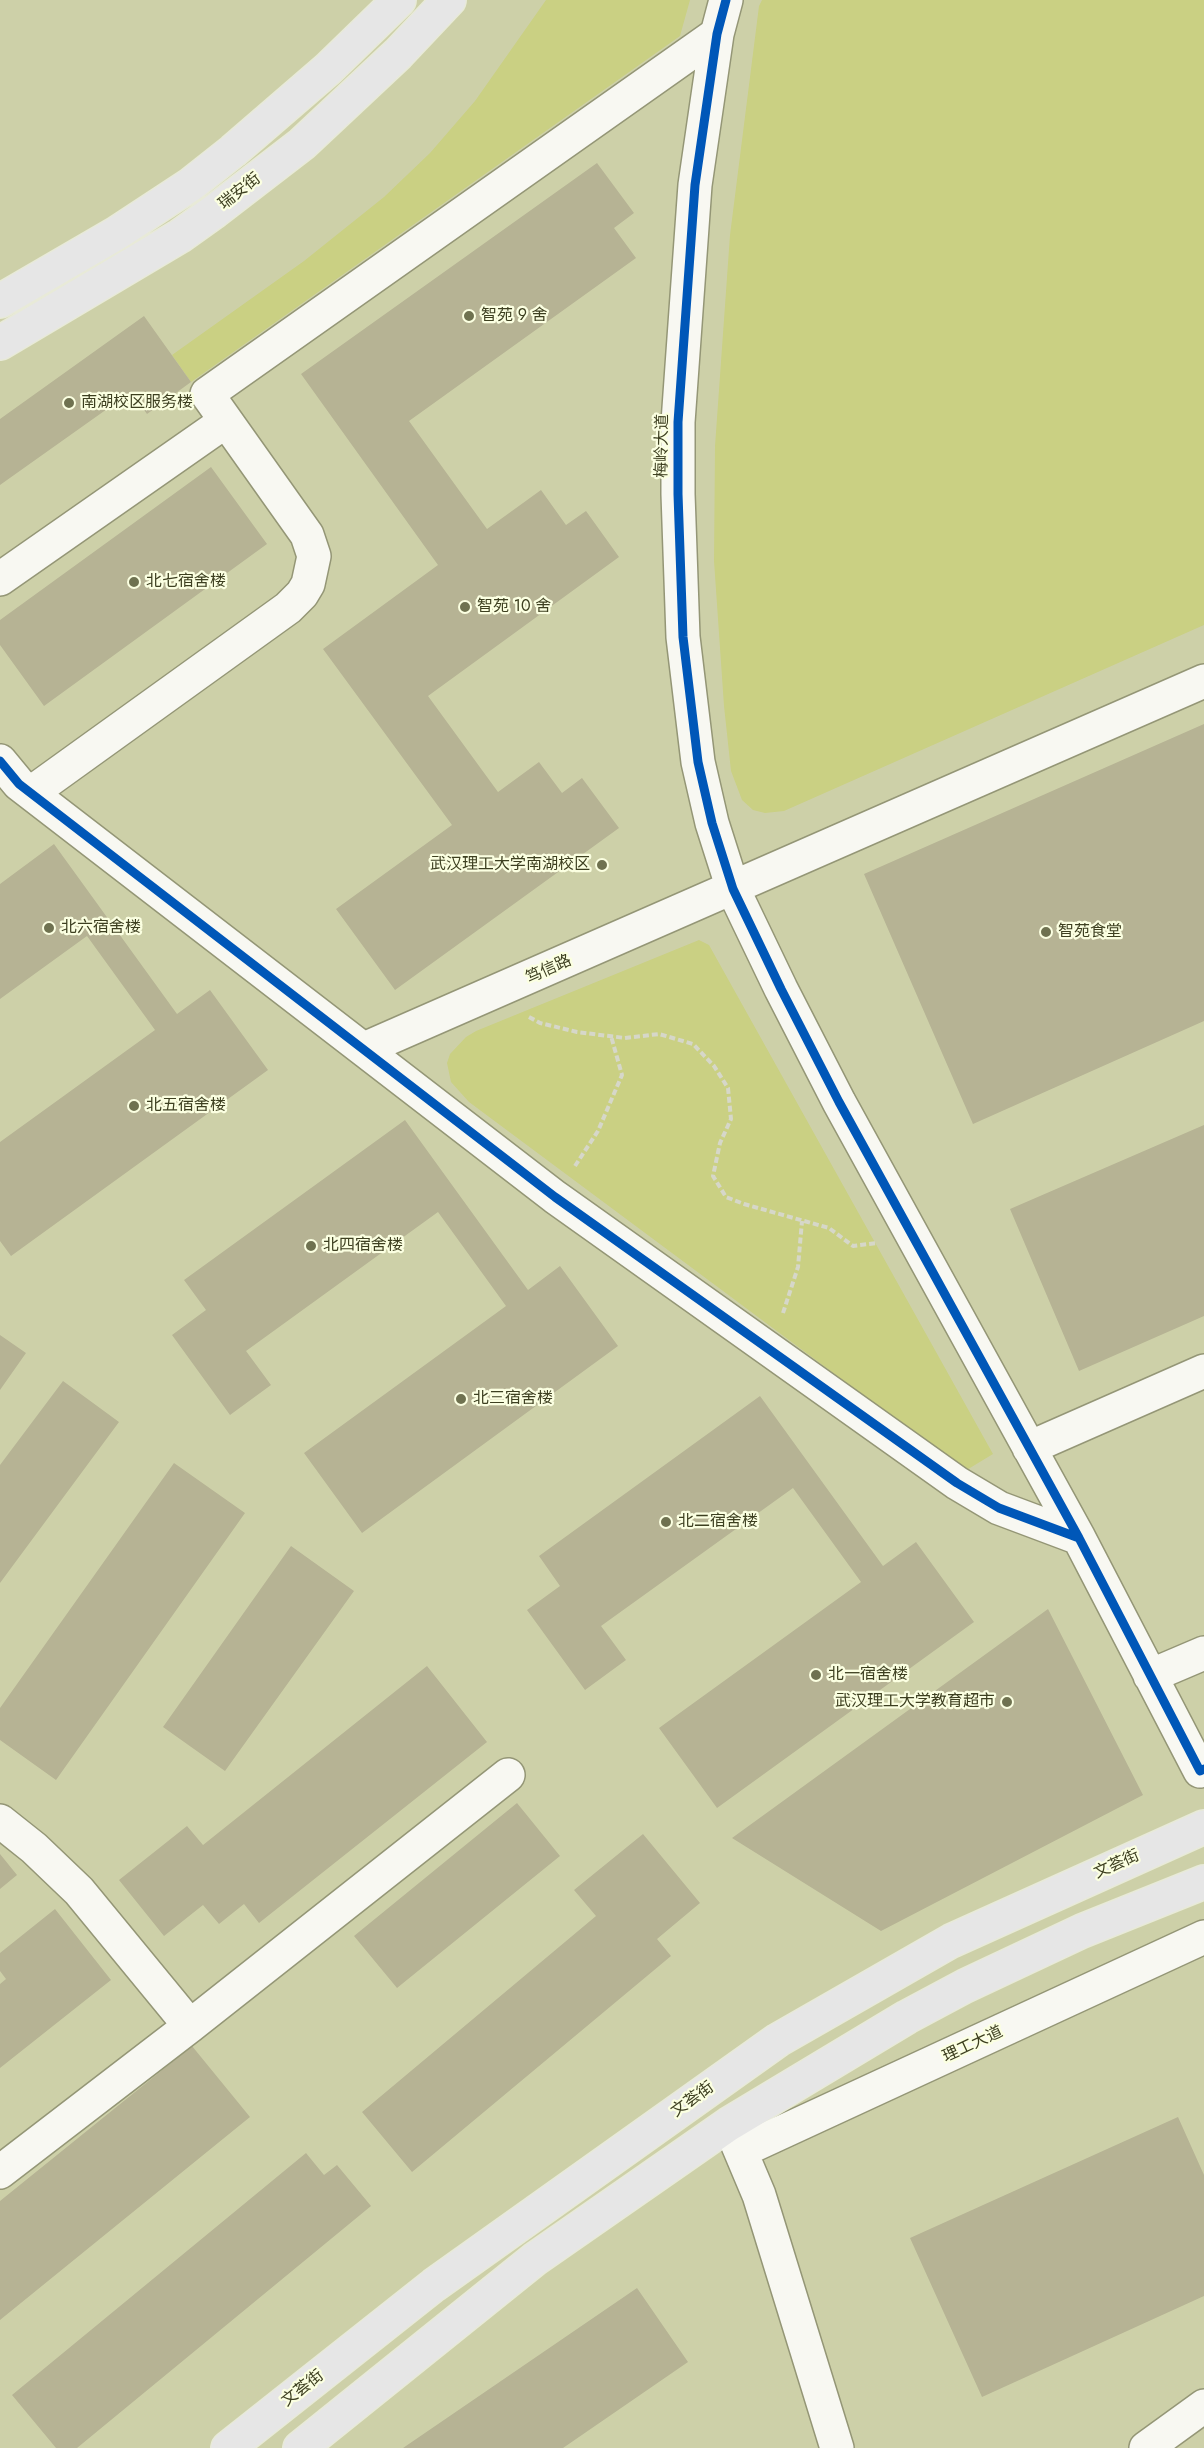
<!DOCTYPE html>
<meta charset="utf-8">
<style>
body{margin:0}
canvas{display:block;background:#cdd0a8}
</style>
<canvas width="1204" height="2448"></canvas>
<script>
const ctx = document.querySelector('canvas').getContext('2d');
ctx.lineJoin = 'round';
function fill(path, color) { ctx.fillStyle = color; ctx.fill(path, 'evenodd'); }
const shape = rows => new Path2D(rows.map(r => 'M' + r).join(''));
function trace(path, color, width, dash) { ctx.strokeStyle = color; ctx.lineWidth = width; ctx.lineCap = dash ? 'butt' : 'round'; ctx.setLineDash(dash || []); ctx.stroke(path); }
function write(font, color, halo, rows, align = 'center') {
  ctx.font = font + ' Jost,"Noto Sans SC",sans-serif'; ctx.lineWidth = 4.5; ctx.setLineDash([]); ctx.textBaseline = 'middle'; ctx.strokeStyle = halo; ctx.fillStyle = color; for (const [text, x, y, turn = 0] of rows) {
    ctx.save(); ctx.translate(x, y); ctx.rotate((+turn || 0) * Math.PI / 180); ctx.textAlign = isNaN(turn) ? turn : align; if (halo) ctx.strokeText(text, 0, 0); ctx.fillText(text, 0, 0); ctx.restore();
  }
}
const green = shape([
 [546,0,690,0,680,36,191,382,172,355,304,261,384,197,430,153,475,101],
 [762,0,1204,0,1204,625,784,811,765,813,753,810,742,800,731,771,724,706,714,561,715,446,730,235,759,6],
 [699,940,709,945,993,1454,965,1471,469,1102,451,1082,447,1063,450,1054,466,1037,476,1031]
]);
const building = shape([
 [597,163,634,213,614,228,636,258,409,421,487,529,541,490,566,525,586,511,619,557,428,696,498,792,539,762,562,793,582,778,619,828,395,990,336,909,452,825,323,649,438,565,301,374],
 [144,316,191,382,147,414,131,392,0,485,0,419],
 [211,467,267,544,44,706,0,645,0,620],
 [1204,724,1204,1021,973,1124,864,874],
 [54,844,177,1014,210,990,268,1070,11,1256,0,1241,0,1142,155,1030,87,936,0,999,0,884],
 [405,1120,528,1290,560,1266,618,1346,362,1533,304,1453,506,1306,438,1212,246,1351,271,1385,230,1415,172,1335,206,1310,184,1280],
 [1204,1125,1204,1316,1079,1371,1010,1209],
 [0,1335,26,1353,0,1390],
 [63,1381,119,1422,0,1583,0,1465],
 [760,1396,883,1566,916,1542,974,1622,717,1808,659,1728,861,1582,793,1488,601,1626,626,1660,585,1690,527,1610,560,1586,539,1556],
 [174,1463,245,1513,56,1780,0,1740,0,1708],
 [291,1546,354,1591,225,1771,163,1727],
 [1048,1609,1143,1795,881,1931,732,1838],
 [427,1666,487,1742,259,1923,244,1904,219,1924,203,1905,164,1936,119,1880,187,1826,203,1845],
 [517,1803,560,1856,397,1988,354,1936],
 [643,1834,700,1903,657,1939,671,1956,412,2172,362,2112,596,1916,574,1890],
 [0,1854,17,1875,0,1889],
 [55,1909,111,1980,0,2068,0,1984,6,1979,0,1971,0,1953],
 [192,2046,250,2117,0,2320,0,2201],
 [1178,2117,1204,2175,1204,2296,982,2397,910,2238],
 [306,2153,324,2175,337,2165,371,2206,77,2448,56,2448,12,2395],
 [637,2288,688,2362,563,2448,403,2448]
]);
const path = shape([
 [529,1017,540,1023,577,1032,625,1038,659,1034,693,1044,714,1066,728,1088,731,1119,720,1143,713,1176,726,1197,744,1204,829,1228,853,1246,877,1243],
 [575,1166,598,1131,622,1075,611,1036],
 [783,1313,798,1267,802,1221]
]);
const minor = shape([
 [726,0,717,34,695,185,678,422,678,494,683,637,698,762,712,823,733,889,781,989,839,1102,1079,1538,1200,1771,1204,1769],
 [0,579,226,421],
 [0,761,19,784,555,1197,957,1483,999,1508,1079,1538],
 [31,793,288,608,302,594,308,584,314,556,307,535,207,394,717,34],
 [364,1049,1204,681],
 [1029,1448,1204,1371],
 [1150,1676,1204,1653],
 [0,1821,34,1848,79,1891,190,2026],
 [732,2131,759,2195,837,2448],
 [741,2151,1204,1937],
 [0,2172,190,2026,508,1775],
 [1146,2448,1204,2406]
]);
const major = shape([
 [0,301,117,233,190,185,233,151,328,69,399,0],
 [0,343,180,236,215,211,302,144,398,54,449,0],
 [228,2448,434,2285,778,2040,951,1941,1204,1827],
 [300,2448,535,2259,729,2124,907,2017,965,1986,1082,1931,1204,1882]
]);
const cycleway = shape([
 [726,0,717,34,695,185,678,422,678,494,683,637,698,762,712,823,733,889,781,989,839,1102,1079,1538,1200,1771,1204,1769],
 [0,761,19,784,555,1197,957,1483,999,1508,1079,1538]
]);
const markers = [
 [469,316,6,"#6f7250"],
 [69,403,6,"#6f7250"],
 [134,582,6,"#6f7250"],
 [465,607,6,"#6f7250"],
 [602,865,6,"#6f7250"],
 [49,928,6,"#6f7250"],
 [1046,932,6,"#6f7250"],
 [134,1106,6,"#6f7250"],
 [311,1246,6,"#6f7250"],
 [461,1399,6,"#6f7250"],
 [666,1522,6,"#6f7250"],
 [816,1675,6,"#6f7250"],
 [1007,1702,6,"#6f7250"]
];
const streetNames = [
 ["瑞安街",240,192,-38],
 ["梅岭大道",663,446,-89],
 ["笃信路",549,970,-24],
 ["文荟街",1117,1865,-24],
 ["理工大道",973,2045,-25],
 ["文荟街",693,2100,-36],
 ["文荟街",303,2389,-38]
];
const poiNames = [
 ["智苑 9 舍",481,316],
 ["南湖校区服务楼",81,403],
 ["北七宿舍楼",146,582],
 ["智苑 10 舍",477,607],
 ["武汉理工大学南湖校区",590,865,"right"],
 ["北六宿舍楼",61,928],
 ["智苑食堂",1058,932],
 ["北五宿舍楼",146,1106],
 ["北四宿舍楼",323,1246],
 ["北三宿舍楼",473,1399],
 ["北二宿舍楼",678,1522],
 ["北一宿舍楼",828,1675],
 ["武汉理工大学教育超市",995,1702,"right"]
];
fill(green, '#cad083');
fill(building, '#b6b394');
trace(minor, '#949676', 36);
trace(major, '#e8ead8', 36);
trace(path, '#d6d7c9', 4, [6, 3]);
trace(minor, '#f8f8f2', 33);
trace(major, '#e6e6e6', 33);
trace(cycleway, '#0057b8', 9);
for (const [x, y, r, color] of markers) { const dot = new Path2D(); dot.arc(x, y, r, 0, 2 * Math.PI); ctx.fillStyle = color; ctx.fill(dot); trace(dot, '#fbffe1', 2); }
write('16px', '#3d3f20', '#fbffe1', streetNames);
write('16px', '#3d3f20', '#fbffe1', poiNames, 'left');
</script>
